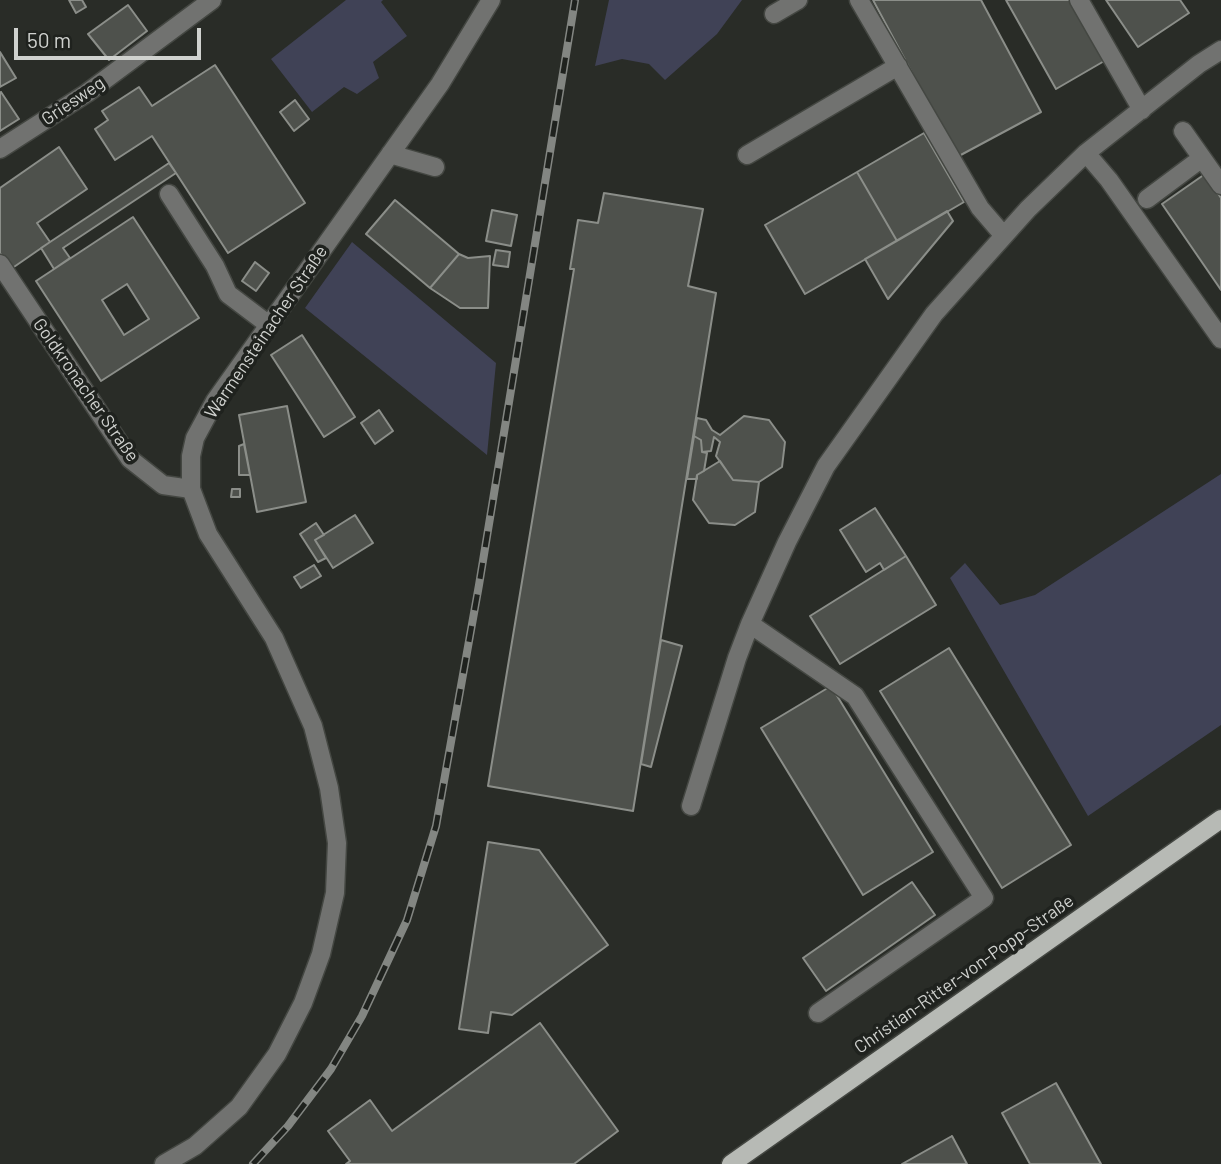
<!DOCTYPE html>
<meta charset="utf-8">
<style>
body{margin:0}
#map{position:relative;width:1221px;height:1164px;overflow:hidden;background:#292c27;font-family:Barlow,sans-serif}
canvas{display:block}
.scale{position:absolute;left:14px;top:28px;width:187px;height:32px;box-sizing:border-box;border:4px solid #d0d2cf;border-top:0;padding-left:9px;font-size:21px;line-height:24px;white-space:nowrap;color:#d0d2cf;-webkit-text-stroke:5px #1f221e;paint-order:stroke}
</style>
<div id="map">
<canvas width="1221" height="1164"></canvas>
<div class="scale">50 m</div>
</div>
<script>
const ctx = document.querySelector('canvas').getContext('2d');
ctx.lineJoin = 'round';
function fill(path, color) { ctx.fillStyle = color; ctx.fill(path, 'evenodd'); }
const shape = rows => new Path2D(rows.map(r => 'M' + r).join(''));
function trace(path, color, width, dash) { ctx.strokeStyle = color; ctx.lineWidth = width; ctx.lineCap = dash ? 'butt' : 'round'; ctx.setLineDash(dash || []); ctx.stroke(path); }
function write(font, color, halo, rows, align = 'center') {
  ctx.font = font + ' Barlow,sans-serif'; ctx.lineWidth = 7; ctx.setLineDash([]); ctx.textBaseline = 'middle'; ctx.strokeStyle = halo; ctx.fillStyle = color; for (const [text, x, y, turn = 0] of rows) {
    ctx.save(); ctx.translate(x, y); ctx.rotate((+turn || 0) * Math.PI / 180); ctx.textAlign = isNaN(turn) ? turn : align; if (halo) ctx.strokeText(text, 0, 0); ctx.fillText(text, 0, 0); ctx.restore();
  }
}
const green = shape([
 [346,0,383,0,381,2,407,36,373,62,379,78,357,94,344,87,312,112,271,59],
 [609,0,742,0,717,34,665,80,649,64,622,59,595,66],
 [352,242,496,363,487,455,305,308],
 [1221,474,1221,725,1088,816,950,578,965,563,1000,605,1035,595]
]);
const building = shape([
 [69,0,82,0,86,7,76,13,69,0],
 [873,0,981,0,1041,112,957,157,873,0],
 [1006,0,1072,0,1106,60,1056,89,1006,0],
 [1106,0,1180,0,1189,13,1138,47,1106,0],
 [128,5,147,31,109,60,88,34,128,5],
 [0,52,16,78,0,87,0,52],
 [215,65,305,203,228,253,152,136,115,160,95,129,108,120,102,111,139,87,152,106,215,65],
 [1,92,19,119,0,131,0,93,1,92],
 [295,100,309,119,294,131,280,112,295,100],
 [924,133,964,202,897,241,857,172,924,133],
 [59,147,87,189,37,223,50,242,11,269,0,253,0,188,59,147],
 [169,163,176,173,63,248,70,258,54,269,41,248,169,163],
 [857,172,897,241,805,294,765,225,857,172],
 [1205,174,1221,198,1221,290,1162,204,1205,174],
 [604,193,703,209,688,286,716,293,633,811,488,786,574,269,570,269,578,220,598,223,604,193],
 [395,200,459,254,430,288,366,234,395,200],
 [492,210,517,215,511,246,486,241,492,210],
 [947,211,953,221,888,299,865,259,947,211],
 [133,217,199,318,101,381,36,281,133,217],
 [127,284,149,319,124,335,102,300,127,284],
 [496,250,510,252,508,267,493,265,496,250],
 [459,254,468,258,490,256,488,308,460,308,430,288,459,254],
 [255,262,269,273,256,291,242,281,255,262],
 [302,335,355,417,324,437,271,355,302,335],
 [287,406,306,502,257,512,239,415,287,406],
 [379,410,393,431,375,444,361,423,379,410],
 [744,416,769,420,785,442,782,467,759,482,733,480,716,456,720,442,714,437,711,451,702,452,701,440,694,436,697,418,706,420,712,430,720,435,744,416],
 [694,436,701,440,702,452,707,453,704,471,697,475,697,479,687,479,694,436],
 [244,444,250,475,239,475,239,446,244,444],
 [720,461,733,480,759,482,755,512,735,525,709,523,693,500,697,475,720,461],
 [232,489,240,489,240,497,231,497,232,489],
 [875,508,906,556,884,570,880,563,866,572,840,530,875,508],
 [355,515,373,543,333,568,315,540,355,515],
 [316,523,324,535,315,540,326,558,318,562,300,534,316,523],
 [906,556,936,605,840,664,810,616,906,556],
 [314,565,321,576,301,588,294,577,314,565],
 [661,640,682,646,651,767,641,764,661,640],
 [949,648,1071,845,1002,888,880,691,949,648],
 [831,686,933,852,863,895,761,728,831,686],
 [488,842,539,850,608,945,512,1015,491,1012,488,1033,459,1029,488,842],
 [912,882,935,915,826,991,803,958,912,882],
 [540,1023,618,1131,574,1164,346,1164,350,1161,328,1131,370,1100,392,1131,540,1023],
 [1056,1083,1101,1164,1030,1164,1002,1113,1056,1083],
 [952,1136,967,1164,902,1164,952,1136]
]);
const minor = shape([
 [859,0,980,208,1004,236],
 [1079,0,1142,110],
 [774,14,798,0],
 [1183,131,1221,185],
 [0,149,87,93,212,0],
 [1086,153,1109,180,1221,339],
 [390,154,435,167],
 [747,155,898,66],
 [169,194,215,266,228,294,269,325],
 [1147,199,1202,158],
 [0,264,130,459,163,485,191,489],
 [750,624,855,696,984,898,818,1013],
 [691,806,737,658,750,624,787,542,826,466,934,314,1028,209,1086,153,1199,64,1221,50],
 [164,1164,195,1146,239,1107,277,1054,303,1003,321,954,335,893,337,843,329,788,313,726,274,638,208,534,191,489,191,456,195,438,215,401,440,84,491,0]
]);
const major = shape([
 [731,1164,1221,819]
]);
const rail = shape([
 [253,1164,288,1126,331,1069,362,1016,407,920,436,826,479,585,575,0]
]);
const streetNames = [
 ["Griesweg",73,101,-34],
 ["Warmensteinacher Straße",266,332,-56],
 ["Goldkronacher Straße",86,390,55],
 ["Christian-Ritter-von-Popp-Straße",964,974,-35]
];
fill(green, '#404256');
fill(building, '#4e514c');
trace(building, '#8b8e89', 2);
trace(minor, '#444742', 21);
trace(major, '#444742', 21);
trace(minor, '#717270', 18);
trace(major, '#b7bab5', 18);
trace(rail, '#838682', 8);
trace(rail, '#1f221e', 5, [16]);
write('18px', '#d0d2cf', '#1f221e', streetNames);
</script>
